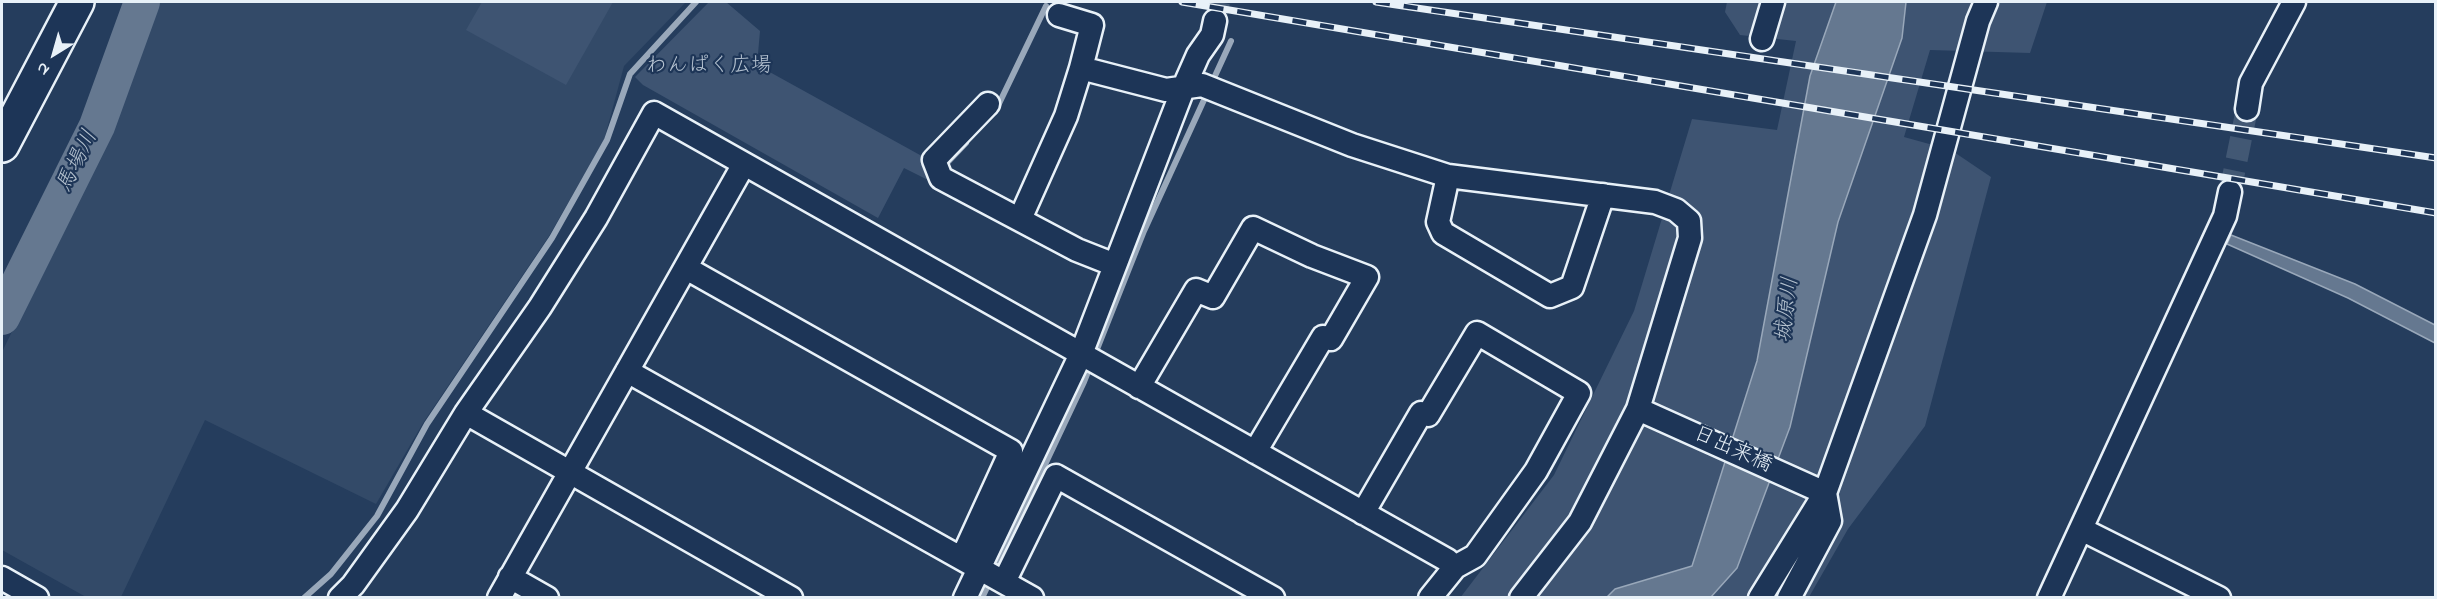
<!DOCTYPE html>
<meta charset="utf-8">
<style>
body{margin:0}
#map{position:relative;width:2437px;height:599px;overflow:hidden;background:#253d5d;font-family:"Indie Flower",sans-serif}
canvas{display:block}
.frame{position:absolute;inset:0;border:3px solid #e8f1f8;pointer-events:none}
.north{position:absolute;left:24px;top:24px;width:60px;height:60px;-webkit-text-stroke:4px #1d3557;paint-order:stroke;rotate:217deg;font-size:16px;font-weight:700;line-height:24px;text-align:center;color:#e8f1f8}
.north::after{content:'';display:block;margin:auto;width:21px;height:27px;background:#e8f1f8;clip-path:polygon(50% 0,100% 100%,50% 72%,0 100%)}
</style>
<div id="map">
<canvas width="2437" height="599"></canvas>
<div class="frame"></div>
<div class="north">N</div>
</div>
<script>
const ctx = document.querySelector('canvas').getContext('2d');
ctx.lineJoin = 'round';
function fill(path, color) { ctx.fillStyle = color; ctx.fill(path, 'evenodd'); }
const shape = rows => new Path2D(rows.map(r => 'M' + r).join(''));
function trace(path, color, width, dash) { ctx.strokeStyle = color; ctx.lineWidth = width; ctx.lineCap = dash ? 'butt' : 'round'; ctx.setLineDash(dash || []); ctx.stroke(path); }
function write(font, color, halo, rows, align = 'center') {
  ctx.font = font + ' "Indie Flower","Klee One",sans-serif'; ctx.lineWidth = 4.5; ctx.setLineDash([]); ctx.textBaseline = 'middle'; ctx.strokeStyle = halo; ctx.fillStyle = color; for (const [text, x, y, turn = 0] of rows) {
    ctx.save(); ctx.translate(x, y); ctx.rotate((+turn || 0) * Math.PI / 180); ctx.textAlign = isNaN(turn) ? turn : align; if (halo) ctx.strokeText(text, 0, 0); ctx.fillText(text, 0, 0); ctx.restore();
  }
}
const built = shape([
 [158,2,686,2,624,66,604,140,549,236,423,423,376,504,205,420,121,597,86,597,2,550,2,352,121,109]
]);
const green = shape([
 [482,2,613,2,566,85,466,30],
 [709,2,726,2,760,31,757,65,929,160,934,173,930,181,904,168,878,218,643,85,635,77],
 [1727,2,1836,2,1810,76,1757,361,1692,566,1615,589,1606,597,1460,598,1554,475,1634,311,1692,119,1777,130,1796,41,1740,35,1725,12],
 [1906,2,2047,2,2030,53,1930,50,1904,137,1951,150,1991,177,1925,426,1848,529,1809,597,1711,598,1737,568,1790,427,1838,222,1902,38]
]);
const water = shape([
 [1836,2,1906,2,1902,38,1838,222,1790,427,1737,568,1711,597,1606,598,1615,589,1692,566,1757,361,1810,76,1836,2],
 [2231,235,2355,284,2435,325,2435,343,2348,298,2227,244,2231,235]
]);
const stream = shape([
 [995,112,1046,6],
 [945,165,966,143],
 [304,598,331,574,377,516,427,424,552,238,607,140,630,74,696,2],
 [982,598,1084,382,1144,231,1231,41]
]);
const river = shape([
 [2,317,97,126,142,2]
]);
const streetTunnel = shape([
 [1215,21,1219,2],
 [2230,192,2247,109]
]);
const street = shape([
 [1059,15,1092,25,1081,68,1166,90,1202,85,1352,145,1448,176,1655,202,1676,210,1689,221,1690,238,1638,409,1580,522,1521,598],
 [1762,39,1773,2],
 [988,104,934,160,941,178,1077,250,1115,265],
 [2247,109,2251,83,2294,2],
 [1448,176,1438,222,1443,233,1550,296,1572,287,1603,195],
 [1020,219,1066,116,1081,68],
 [686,268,1011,451,962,558],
 [627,371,1032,598],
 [1139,387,1196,290,1213,297,1253,228,1312,256,1367,277,1331,339,1323,337,1255,452],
 [1638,409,1825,493],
 [466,413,791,598],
 [1363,513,1421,413,1428,415,1477,333,1579,393,1536,471,1475,556,1455,567,1430,598],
 [2081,529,2219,598],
 [510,577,547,598],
 [2,578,37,598],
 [1004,582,1056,476,1273,598],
 [340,598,353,585,407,510,466,413,540,307,596,218,654,113,1447,560,1455,567],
 [499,598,744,164],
 [965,598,1081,354,1183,89,1198,55,1212,35,1215,21],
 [1760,598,1825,493,1925,215,1978,21,1986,2],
 [1789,598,1830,521,1825,493],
 [2049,598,2225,216,2230,192]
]);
const primary = shape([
 [2,145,77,2]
]);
const rail = shape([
 [1182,2,2436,213],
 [1376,2,2436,158]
]);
const parkNames = [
 ["わんぱく広場",709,68]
];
const streetNames = [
 ["日出来橋",1732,451,24]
];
const waterNames = [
 ["馬場川",79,162,-64],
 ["城原川",1789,310,-83]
];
fill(built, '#334a68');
fill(green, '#3e5472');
fill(water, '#657890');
trace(water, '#99a8ba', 1.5);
trace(stream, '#99a8ba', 6);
trace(river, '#657890', 36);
trace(streetTunnel, '#425874', 22, [22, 11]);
trace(street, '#e8f1f8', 27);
trace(primary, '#e8f1f8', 38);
trace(street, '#1d3557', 22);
trace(primary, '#1d3557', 33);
trace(rail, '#e8f1f8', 7);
trace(rail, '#1d3557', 4.5, [14]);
write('21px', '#b5c2d0', '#1d3557', parkNames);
write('21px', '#e8f1f8', '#1d3557', streetNames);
write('italic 22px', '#b4c1ce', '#1d3557', waterNames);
</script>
